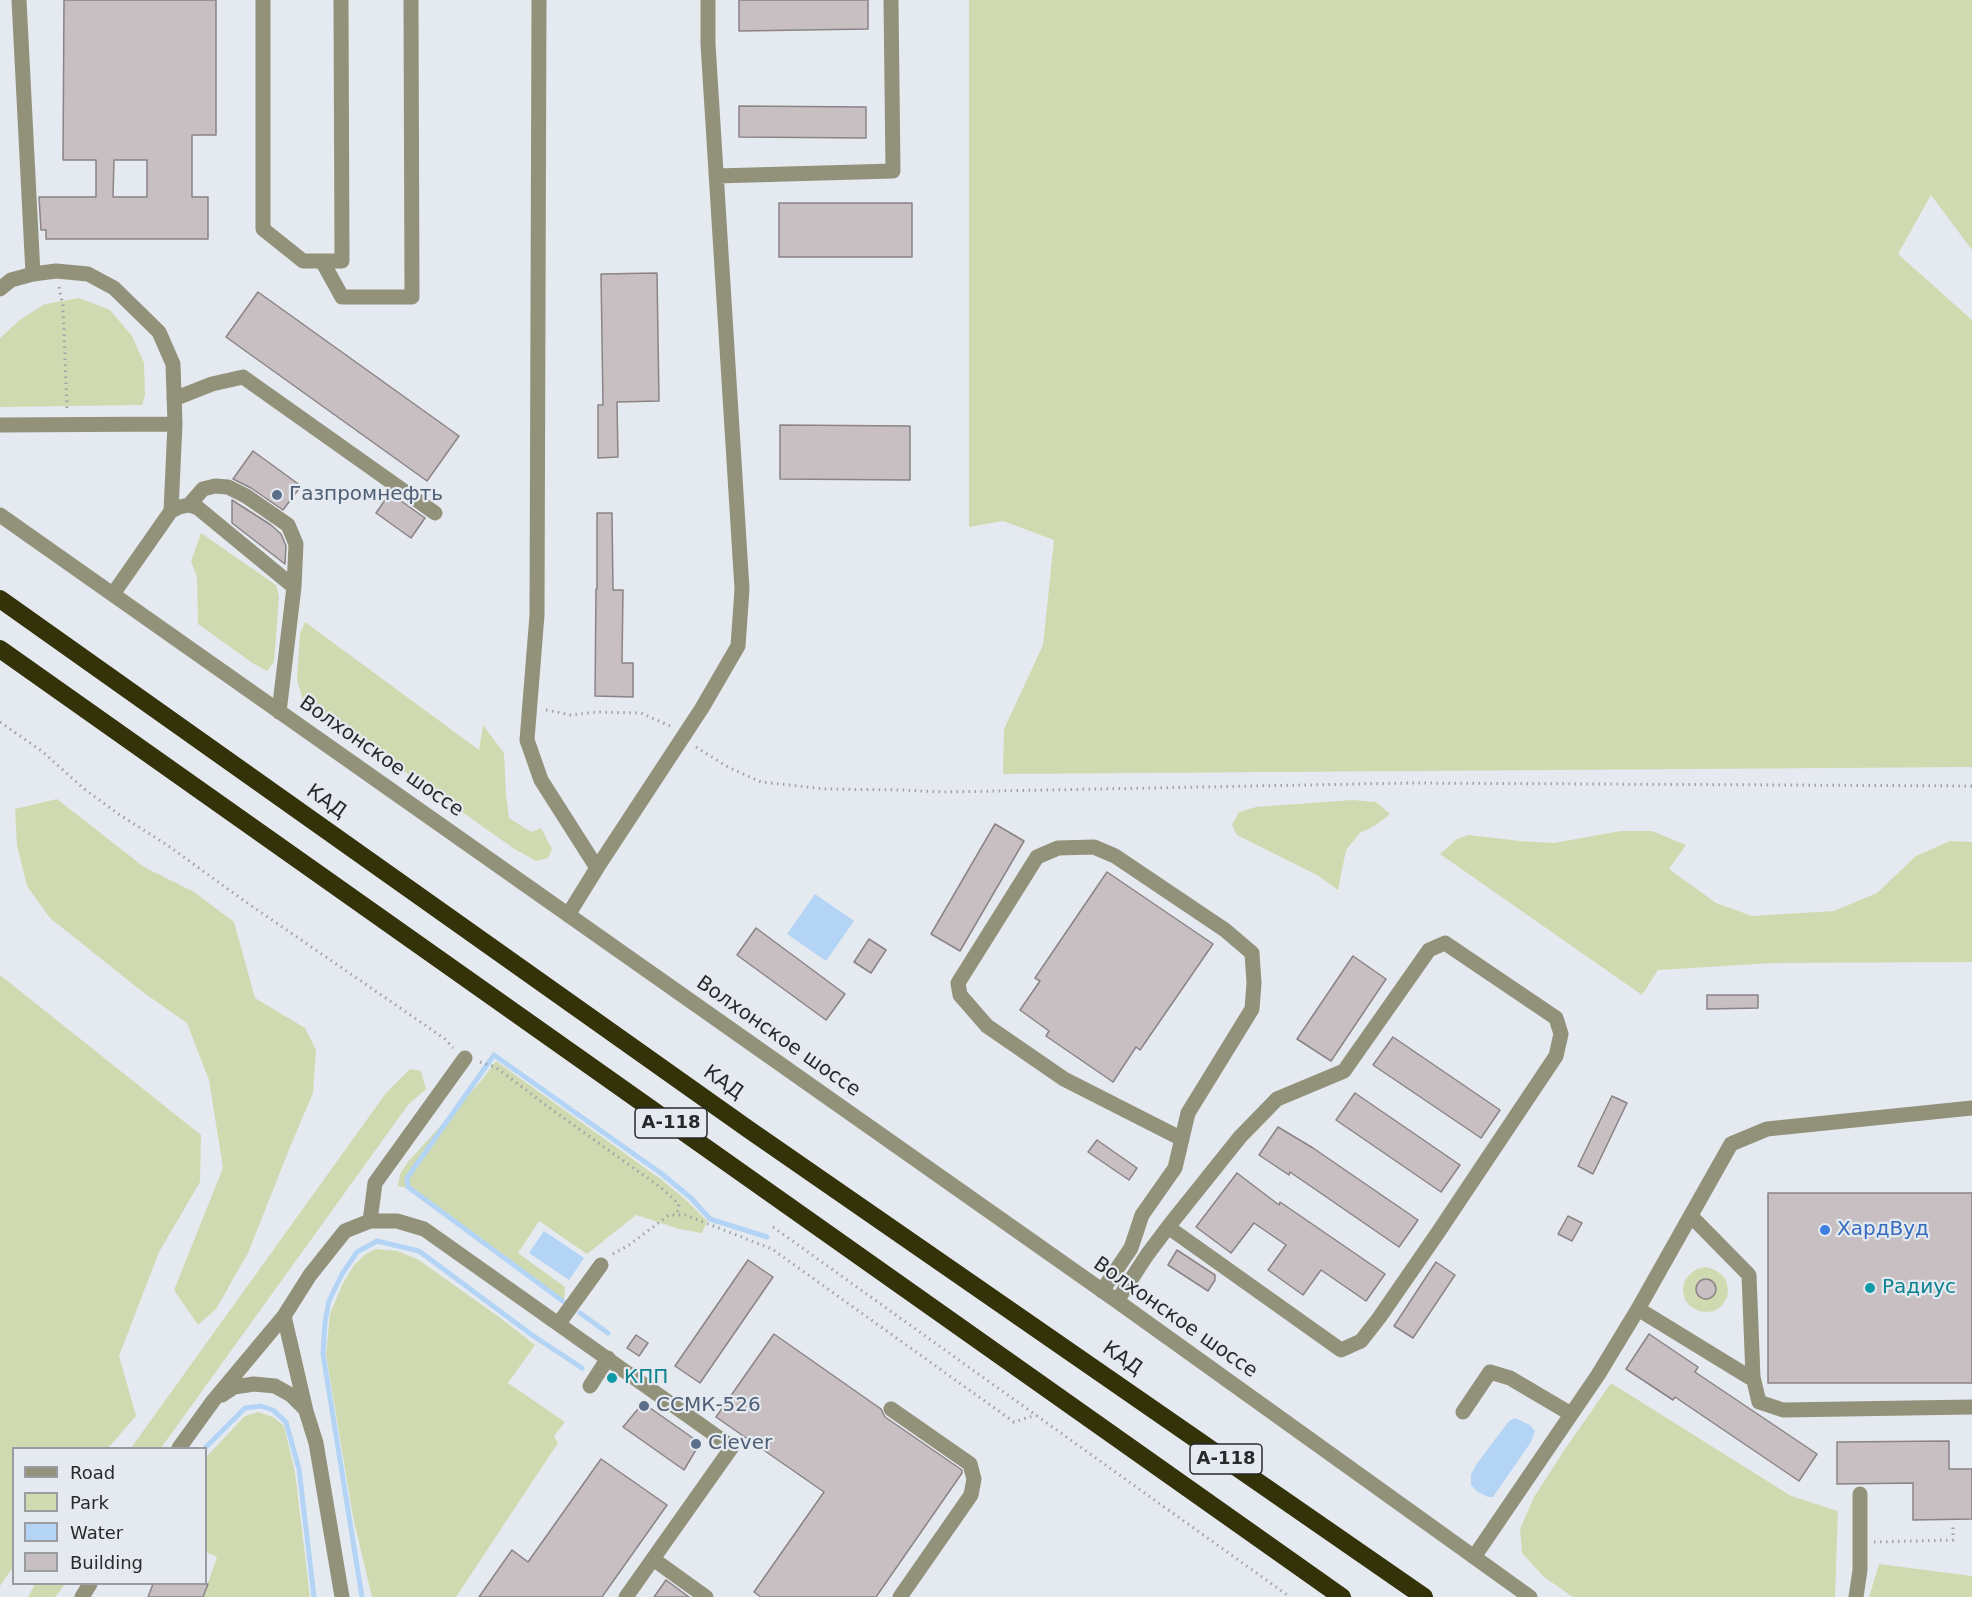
<!DOCTYPE html>
<meta charset="utf-8">
<style>
body{margin:0}
#map{position:relative;width:1972px;height:1597px;overflow:hidden;background:#e5eaf0;font-family:"DejaVu Sans",sans-serif}
canvas{display:block}
.legend{position:absolute;left:12px;top:1447px;width:195px;height:138px;box-sizing:border-box;background:#e5eaf0;border:2px solid #999da1;margin:0;padding:8px 10px;list-style:none;font-size:18px;color:#27292b}
.legend li{display:flex;align-items:center;gap:12px;height:30px}
.legend b{width:30px;border:2px solid #999da1}
</style>
<div id="map">
<canvas width="1972" height="1597"></canvas>
<ul class="legend">
<li><b style="height:8px;background:#92927b"></b>Road</li>
<li><b style="height:16px;background:#d0dab0"></b>Park</li>
<li><b style="height:16px;background:#b4d4f6"></b>Water</li>
<li><b style="height:16px;background:#c7bfc2"></b>Building</li>
</ul>
</div>
<script>
const ctx = document.querySelector('canvas').getContext('2d');
ctx.lineJoin = 'round';
function fill(path, color) { ctx.fillStyle = color; ctx.fill(path, 'evenodd'); }
const shape = rows => new Path2D(rows.map(r => 'M' + r).join(''));
function trace(path, color, width, dash) { ctx.strokeStyle = color; ctx.lineWidth = width; ctx.lineCap = dash ? 'butt' : 'round'; ctx.setLineDash(dash || []); ctx.stroke(path); }
function write(font, color, halo, rows, align = 'center') {
  ctx.font = font + ' "DejaVu Sans",sans-serif'; ctx.lineWidth = 4.5; ctx.setLineDash([]); ctx.textBaseline = 'middle'; ctx.strokeStyle = halo; ctx.fillStyle = color; for (const [text, x, y, turn = 0] of rows) {
    ctx.save(); ctx.translate(x, y); ctx.rotate((+turn || 0) * Math.PI / 180); ctx.textAlign = isNaN(turn) ? turn : align; if (halo) ctx.strokeText(text, 0, 0); ctx.fillText(text, 0, 0); ctx.restore();
  }
}
const green = shape([
 [969,0,1972,0,1972,250,1931,195,1898,254,1972,320,1972,767,1003,774,1004,729,1043,645,1054,540,1003,521,969,527],
 [79,298,110,310,132,336,144,363,145,395,142,405,0,407,0,338,21,319,45,304],
 [201,533,276,585,279,597,274,662,267,671,254,664,198,624,197,577,191,561],
 [305,622,479,750,483,725,504,753,506,794,509,818,531,832,541,828,552,849,548,858,536,861,513,848,303,700,297,680,300,634],
 [57,799,144,867,194,892,234,922,255,998,305,1028,316,1050,313,1093,290,1147,248,1253,216,1309,198,1325,174,1290,223,1168,209,1080,187,1023,144,993,50,918,27,886,17,846,15,809],
 [1352,800,1376,802,1390,814,1376,825,1360,833,1346,850,1338,890,1319,876,1237,835,1232,825,1239,812,1256,807],
 [1621,831,1652,831,1686,845,1669,869,1716,903,1752,916,1834,911,1877,893,1916,856,1950,841,1972,842,1972,962,1774,963,1658,970,1642,995,1440,854,1457,839,1469,835,1520,841,1554,843],
 [0,975,201,1135,200,1182,159,1252,119,1356,136,1416,108,1448,14,1448,13,1567,0,1586],
 [496,1061,662,1180,686,1200,707,1221,702,1233,679,1229,636,1215,587,1254,539,1221,518,1253,565,1287,564,1300,407,1188,398,1186,400,1174,407,1163,481,1081],
 [410,1069,421,1071,426,1089,408,1105,161,1448,131,1448,386,1093],
 [376,1249,398,1251,419,1260,503,1320,535,1345,508,1383,565,1422,554,1436,558,1443,456,1597,372,1597,353,1517,326,1354,330,1314,342,1285,354,1265,366,1254],
 [1706,1267,1713,1269,1721,1274,1726,1280,1728,1290,1727,1297,1722,1306,1714,1311,1706,1312,1699,1311,1690,1306,1685,1300,1683,1290,1684,1282,1690,1274,1697,1269],
 [1706,1278,1713,1281,1717,1289,1713,1296,1705,1299,1699,1296,1696,1289,1698,1282],
 [1611,1383,1791,1496,1838,1511,1835,1597,1573,1597,1544,1577,1522,1553,1520,1529,1534,1497,1565,1449],
 [258,1412,273,1417,284,1426,295,1472,310,1597,203,1597,217,1557,206,1552,206,1457,245,1416],
 [1879,1564,1972,1576,1972,1597,1869,1597],
 [35,1584,65,1584,55,1597,28,1597]
]);
const water = shape([
 [815,894,854,921,826,961,787,934],
 [544,1231,584,1258,569,1280,529,1253],
 [1515,1418,1530,1425,1535,1431,1531,1442,1493,1497,1488,1497,1478,1492,1471,1485,1471,1474,1478,1462,1509,1421]
]);
const stream = shape([
 [564,1302,408,1187,407,1178,494,1055,662,1174,691,1198,710,1219,767,1237],
 [580,1313,608,1333],
 [205,1448,245,1408,261,1406,273,1410,286,1422,299,1469,314,1597],
 [362,1597,323,1354,325,1322,329,1301,342,1274,357,1252,377,1241,419,1251,532,1335,582,1368]
]);
const building = shape([
 [64,0,216,0,216,135,192,135,192,197,208,197,208,239,46,239,46,230,41,230,39,197,96,197,96,160,63,160,64,0],
 [114,160,147,160,147,197,113,197,114,160],
 [739,0,868,0,868,29,739,31,739,0],
 [739,106,866,107,866,138,739,137,739,106],
 [779,203,912,203,912,257,779,257,779,203],
 [657,273,659,401,617,402,618,457,598,458,598,405,603,405,601,274,657,273],
 [258,292,459,436,427,481,226,337,258,292],
 [780,425,910,426,910,480,780,479,780,425],
 [253,451,301,486,283,510,251,488,233,479,253,451],
 [390,493,425,518,411,538,376,513,390,493],
 [232,500,271,525,281,534,286,546,285,564,232,523,232,500],
 [597,513,612,513,613,590,623,590,622,663,633,663,633,697,595,696,596,589,597,589,597,513],
 [995,824,1024,841,960,951,931,934,995,824],
 [1107,872,1213,944,1140,1050,1136,1047,1113,1082,1046,1036,1049,1031,1020,1010,1040,981,1035,978,1107,872],
 [756,928,845,994,826,1020,737,955,756,928],
 [869,939,886,950,871,973,854,962,869,939],
 [1353,956,1386,979,1331,1061,1297,1039,1353,956],
 [1707,995,1758,995,1758,1008,1707,1009,1707,995],
 [1393,1037,1500,1110,1481,1138,1373,1065,1393,1037],
 [1355,1093,1460,1165,1441,1192,1336,1120,1355,1093],
 [1612,1096,1627,1103,1593,1174,1578,1166,1612,1096],
 [1278,1127,1313,1148,1418,1220,1399,1247,1290,1172,1289,1175,1259,1155,1278,1127],
 [1097,1140,1137,1168,1129,1180,1088,1152,1097,1140],
 [1237,1173,1279,1205,1280,1202,1385,1274,1366,1301,1321,1270,1303,1295,1268,1270,1286,1245,1254,1223,1231,1253,1196,1227,1237,1173],
 [1768,1193,1972,1193,1972,1383,1768,1383,1768,1193],
 [1568,1216,1582,1223,1572,1241,1558,1234,1568,1216],
 [1177,1250,1215,1275,1215,1280,1208,1291,1168,1265,1177,1250],
 [748,1260,773,1277,700,1383,675,1366,748,1260],
 [1436,1262,1455,1275,1413,1338,1394,1326,1436,1262],
 '1696 1289a10 10 0 1 1 20 0a10 10 0 1 1-20 0Z',
 [774,1334,881,1409,885,1417,962,1470,962,1473,876,1597,761,1597,754,1592,824,1492,716,1417,774,1334],
 [1649,1334,1698,1367,1695,1372,1817,1454,1799,1481,1675,1397,1673,1400,1626,1369,1649,1334],
 [636,1335,648,1343,639,1356,627,1348,636,1335],
 [643,1403,700,1443,684,1470,623,1427,643,1403],
 [1949,1441,1949,1469,1972,1469,1972,1519,1913,1520,1913,1483,1837,1484,1837,1442,1949,1441],
 [601,1459,667,1505,602,1597,479,1597,512,1550,528,1562,601,1459],
 [666,1580,689,1597,654,1597,666,1580],
 [153,1584,208,1584,203,1597,148,1597,153,1584]
]);
const path = shape([
 [59,287,63,306,67,409],
 [546,710,571,715,597,712,641,713,670,726],
 [0,722,43,752,83,788,117,813,170,847,243,900,425,1025,445,1039,453,1048],
 [696,747,728,767,761,782,826,789,902,790,944,792,1409,783,1972,786],
 [480,1062,495,1067,509,1077,547,1106,660,1187,679,1204,677,1214],
 [773,1227,1290,1597],
 [613,1254,629,1245,669,1215,685,1215,716,1227,772,1249,1014,1422,1036,1415],
 [1874,1542,1953,1540,1953,1526]
]);
const minor = shape([
 [19,0,33,274],
 [263,0,263,229,303,261,342,261,341,0],
 [539,0,537,615,527,740,541,780,597,868,568,915],
 [716,176,893,171,891,0],
 [322,261,342,297,412,297,411,0],
 [0,289,11,280,33,274,56,271,88,274,114,288,159,332,173,364,175,424,171,511,113,594],
 [174,399,212,384,243,377,435,513],
 [0,425,175,424],
 [189,505,203,489,215,486,228,487,246,496,288,525,296,544,294,587],
 [171,511,179,507,189,505,198,508,294,587,279,712],
 [0,515,1117,1301,1530,1597],
 [597,868,702,708,738,646,742,589,708,44,708,0],
 [370,1221,375,1183,465,1058],
 [1102,1291,1131,1248,1142,1215,1175,1168,1188,1113,1252,1009,1254,983,1252,953,1225,930,1115,856,1094,847,1058,848,1037,857,958,983,960,995,987,1026,1064,1079,1182,1139],
 [1117,1301,1147,1255,1168,1227,1240,1137,1277,1099,1344,1071,1429,950,1445,943,1556,1018,1561,1034,1556,1056,1437,1234,1379,1318,1361,1341,1341,1350,1168,1227],
 [1638,1309,1749,1377,1753,1377,1749,1275,1691,1216],
 [284,1316,306,1411,316,1443,342,1597],
 [559,1323,601,1265],
 [1753,1377,1759,1402,1783,1410,1972,1407],
 [590,1386,608,1358],
 [222,1395,234,1387,254,1384,275,1386,291,1395,304,1408],
 [891,1409,970,1464,974,1479,971,1495,900,1597],
 [1463,1412,1490,1372,1510,1378,1571,1414],
 [179,1448,213,1401,284,1316,310,1275,345,1231,370,1221,397,1221,424,1229,732,1447,626,1597],
 [1474,1557,1598,1375,1638,1309,1731,1144,1767,1129,1972,1108],
 [653,1559,706,1597],
 [82,1597,90,1584],
 [1856,1597,1860,1570,1860,1494]
]);
const highway = shape([
 [0,599,748,1129,1424,1597],
 [0,649,1342,1597]
]);
const markers = [
 [277,495,6,"#5c6f8a"],
 [1825,1230,6,"#3f7fe0"],
 [1870,1288,6,"#0f9aa8"],
 [612,1378,6,"#0f9aa8"],
 [644,1406,6,"#5c6f8a"],
 [696,1444,6,"#5c6f8a"]
];
const shields = [
 [671,1123,72],
 [1226,1459,72]
];
const shieldNames = [
 ["А-118",671,1123],
 ["А-118",1226,1459]
];
const serviceNames = [
 ["Газпромнефть",289,495],
 ["ССМК-526",656,1406],
 ["Clever",708,1444]
];
const streetNames = [
 ["Волхонское шоссе",381,757,35],
 ["КАД",326,802,35],
 ["Волхонское шоссе",778,1037,35],
 ["КАД",723,1083,35],
 ["Волхонское шоссе",1175,1318,35],
 ["КАД",1122,1359,35]
];
const shopNames = [
 ["ХардВуд",1837,1230]
];
const cultureNames = [
 ["Радиус",1882,1288],
 ["КПП",624,1378]
];
fill(green, '#d0dab0');
fill(water, '#b4d4f6');
trace(stream, '#b4d4f6', 5);
fill(building, '#c7bfc2');
trace(building, '#8b8385', 1.5);
trace(path, '#9fa3a7', 3, [1.5, 4.5]);
trace(minor, '#92927b', 15);
trace(highway, '#343208', 18);
for (const [x, y, r, color] of markers) { const dot = new Path2D(); dot.arc(x, y, r, 0, 2 * Math.PI); ctx.fillStyle = color; ctx.fill(dot); trace(dot, '#e5eaf0', 2); }
for (const [x, y, w] of shields) { const box = new Path2D(); box.roundRect(x - w / 2, y - 15, w, 30, 4.5); ctx.fillStyle = '#e5eaf0'; ctx.fill(box); trace(box, '#27292b', 1.5); }
write('bold 18px', '#27292b', null, shieldNames);
write('20px', '#4e5e75', '#e5eaf0', serviceNames, 'left');
write('20px', '#27292b', '#e5eaf0', streetNames);
write('20px', '#366cbe', '#e5eaf0', shopNames, 'left');
write('20px', '#0d838f', '#e5eaf0', cultureNames, 'left');
</script>
